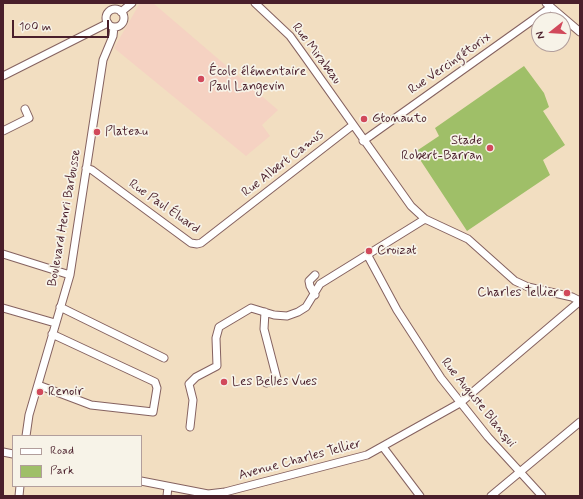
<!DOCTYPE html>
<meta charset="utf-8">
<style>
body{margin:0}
#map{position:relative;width:583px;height:499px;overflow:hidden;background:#f2dec1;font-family:Mynerve,sans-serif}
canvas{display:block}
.frame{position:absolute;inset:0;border:4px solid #4a1f2b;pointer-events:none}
.legend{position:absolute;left:12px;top:435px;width:130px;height:52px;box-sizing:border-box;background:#f7f3e8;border:1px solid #b29e9c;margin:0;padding:5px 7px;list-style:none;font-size:12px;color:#4a1f2b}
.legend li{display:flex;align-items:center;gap:8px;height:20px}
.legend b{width:20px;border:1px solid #b29e9c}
.north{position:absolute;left:531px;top:12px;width:40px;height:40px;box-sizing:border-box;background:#f7f3e8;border:1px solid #b29e9c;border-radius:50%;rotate:253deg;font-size:11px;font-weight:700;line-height:16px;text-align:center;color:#4a1f2b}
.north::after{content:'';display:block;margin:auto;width:14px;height:18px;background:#d1495b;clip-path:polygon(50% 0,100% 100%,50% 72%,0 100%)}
.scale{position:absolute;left:12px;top:20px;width:97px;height:18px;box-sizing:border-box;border:2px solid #4a1f2b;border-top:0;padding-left:5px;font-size:12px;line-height:14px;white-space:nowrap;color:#4a1f2b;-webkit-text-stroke:3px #f7f3e8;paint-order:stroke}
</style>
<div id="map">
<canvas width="583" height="499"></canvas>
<div class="frame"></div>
<ul class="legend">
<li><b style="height:5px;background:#fff"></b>Road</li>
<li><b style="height:11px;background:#9fbf68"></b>Park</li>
</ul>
<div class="north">N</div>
<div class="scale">100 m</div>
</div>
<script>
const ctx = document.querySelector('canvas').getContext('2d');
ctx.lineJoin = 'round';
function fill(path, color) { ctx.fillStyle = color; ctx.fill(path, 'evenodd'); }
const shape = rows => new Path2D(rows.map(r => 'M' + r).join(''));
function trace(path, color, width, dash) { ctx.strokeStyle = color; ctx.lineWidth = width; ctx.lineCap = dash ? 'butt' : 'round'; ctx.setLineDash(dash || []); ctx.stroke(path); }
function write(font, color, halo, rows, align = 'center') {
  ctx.font = font + ' Mynerve,sans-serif'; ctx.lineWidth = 3.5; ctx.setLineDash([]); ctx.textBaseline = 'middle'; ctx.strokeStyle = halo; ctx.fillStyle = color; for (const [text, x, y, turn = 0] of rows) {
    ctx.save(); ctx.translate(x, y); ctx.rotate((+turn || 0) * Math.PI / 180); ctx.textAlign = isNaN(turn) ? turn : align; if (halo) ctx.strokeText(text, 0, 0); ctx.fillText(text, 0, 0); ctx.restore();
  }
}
const built = shape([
 [140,3,153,3,278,110,262,125,270,136,246,156,114,48]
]);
const green = shape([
 [524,66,544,93,549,107,543,111,565,145,543,160,550,175,467,231,415,152,439,136,435,128]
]);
const minor = shape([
 [255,3,290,36,303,54,411,206,425,219,468,239,515,281,528,287,572,297,580,301],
 [546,3,580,32],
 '106 18a9 9 0 1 1 18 0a9 9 0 1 1-18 0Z',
 [121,12,132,3],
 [3,76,108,23],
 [3,131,29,118,25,109],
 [363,141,551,7],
 [86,168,92,170,191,243,197,244,201,243,353,125],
 [3,254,70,275],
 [368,256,397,310,441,378,488,437,542,496],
 [315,295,310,286,309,281,315,275],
 [60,307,164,358],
 [3,308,55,323],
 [265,312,264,329,277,379,266,383],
 [38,385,91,405,153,412,157,388,155,382,52,334],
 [190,427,193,400,189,384,196,377,217,366,216,338,219,327,251,308,274,315,287,316,298,312,306,307,320,284,425,219],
 [26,436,29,415,70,275,103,60,113,36,114,27],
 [383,447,420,496],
 [3,452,13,454],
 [141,481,208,494,225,492,367,455,460,403,580,301],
 [19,496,20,486],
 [167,496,168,487],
 [491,496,580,422]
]);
const markers = [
 [201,79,4,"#d1495b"],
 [364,119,4,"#d1495b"],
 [97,132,4,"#d1495b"],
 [490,148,4,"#d1495b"],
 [369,251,4,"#d1495b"],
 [567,293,4,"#d1495b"],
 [224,382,4,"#d1495b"],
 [40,392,4,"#d1495b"]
];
const streetNames = [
 ["Rue Mirabeau",316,54,53],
 ["Rue Vercingétorix",450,64,-35],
 ["Rue Albert Camus",283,164,-38],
 ["Rue Paul Éluard",164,207,35],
 ["Boulevard Henri Barbusse",65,218,-80],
 ["Rue Auguste Blanqui",478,403,51],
 ["Avenue Charles Tellier",300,460,-15]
];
const poiNames = [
 ["École élémentaire",209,72],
 ["Paul Langevin",209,87],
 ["Gtonauto",372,119],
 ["Plateau",105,132],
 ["Stade",482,141,"right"],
 ["Robert-Barran",482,156,"right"],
 ["Croizat",377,251],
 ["Charles Tellier",559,293,"right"],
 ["Les Belles Vues",232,382],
 ["Renoir",48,392]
];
fill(built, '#f5d2c2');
fill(green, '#9fbf68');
trace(minor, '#856260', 9);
trace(minor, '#fff', 7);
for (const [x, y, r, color] of markers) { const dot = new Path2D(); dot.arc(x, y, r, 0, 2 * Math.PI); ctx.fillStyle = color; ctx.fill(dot); trace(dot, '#f7f3e8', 1.5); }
write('13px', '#4a1f2b', '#f7f3e8', streetNames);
write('13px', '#4a1f2b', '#f7f3e8', poiNames, 'left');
</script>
